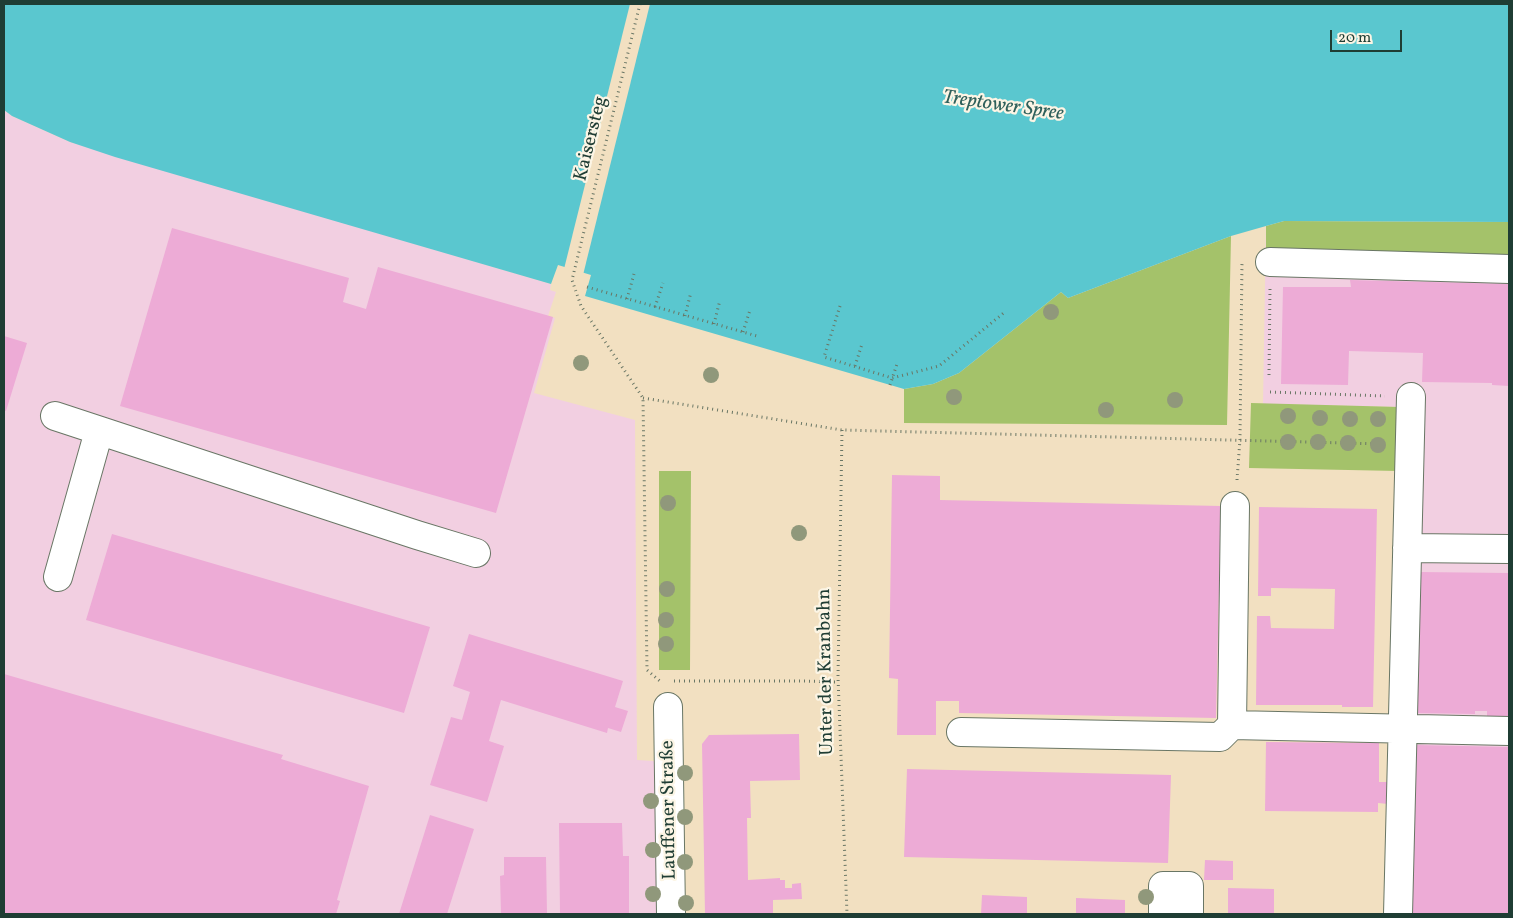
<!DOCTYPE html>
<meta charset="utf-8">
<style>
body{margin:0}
#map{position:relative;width:1513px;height:918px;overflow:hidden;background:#f2e0c1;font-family:Vollkorn,serif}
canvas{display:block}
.frame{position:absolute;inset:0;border:5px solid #1f3d34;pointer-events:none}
.scale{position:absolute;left:1330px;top:30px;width:72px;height:22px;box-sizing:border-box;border:2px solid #1f3d34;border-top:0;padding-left:6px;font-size:15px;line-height:18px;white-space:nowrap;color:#1f3d34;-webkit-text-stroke:4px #fcf5e5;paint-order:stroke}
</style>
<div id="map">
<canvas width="1513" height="918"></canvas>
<div class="frame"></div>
<div class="scale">20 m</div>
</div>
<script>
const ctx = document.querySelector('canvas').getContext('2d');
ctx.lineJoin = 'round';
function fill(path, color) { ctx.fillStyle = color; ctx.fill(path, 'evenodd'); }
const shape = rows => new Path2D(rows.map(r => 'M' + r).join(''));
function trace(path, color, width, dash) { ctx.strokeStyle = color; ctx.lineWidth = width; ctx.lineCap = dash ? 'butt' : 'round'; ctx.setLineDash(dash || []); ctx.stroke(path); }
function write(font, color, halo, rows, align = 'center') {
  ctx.font = font + ' Vollkorn,serif'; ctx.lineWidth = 4.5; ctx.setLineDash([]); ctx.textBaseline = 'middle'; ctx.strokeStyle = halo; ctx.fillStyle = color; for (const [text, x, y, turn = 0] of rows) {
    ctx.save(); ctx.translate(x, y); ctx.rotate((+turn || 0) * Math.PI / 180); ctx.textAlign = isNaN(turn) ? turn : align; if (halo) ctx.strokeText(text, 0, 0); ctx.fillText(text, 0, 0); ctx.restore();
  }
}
const built = shape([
 [4,110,12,116,70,142,551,284,550,290,556,292,548,316,555,318,534,393,635,420,637,760,653,761,657,763,662,914,4,914],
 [1509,222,1509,914,1389,914,1400,407,1263,404,1266,226]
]);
const green = shape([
 [1284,221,1509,222,1509,258,1266,251,1266,226],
 [1231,236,1227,425,904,423,904,389,933,384,959,373,1061,292,1068,298],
 [1251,403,1400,407,1398,471,1249,468],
 [659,471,691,471,690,670,659,670]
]);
const water = shape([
 [4,4,1509,4,1509,222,1284,221,1266,226,1231,236,1068,298,1061,292,959,373,933,384,904,389,585,296,591,275,558,265,551,284,115,157,70,142,12,116,4,110]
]);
const pier = shape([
 [630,4,650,4,583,275,564,269]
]);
const building = shape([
 [172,228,349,278,343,302,366,309,378,267,553,317,496,513,120,406],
 [1350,280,1509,284,1509,386,1492,385,1492,383,1422,382,1423,353,1349,351,1348,385,1281,384,1283,287,1351,287],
 [4,336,27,343,6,411,4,410],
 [892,475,940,476,940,500,1221,506,1216,718,959,713,959,701,936,701,936,735,897,735,898,679,889,678],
 [1259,507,1377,509,1373,707,1342,707,1342,705,1256,705,1257,616,1270,616,1271,628,1334,629,1335,589,1271,588,1271,596,1258,596],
 [112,534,430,627,404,713,86,620],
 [1419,572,1509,573,1509,719,1487,718,1487,711,1475,711,1475,714,1416,713],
 [469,634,623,681,615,707,628,711,621,732,608,728,607,733,501,700,489,741,504,746,487,802,430,785,451,717,462,720,470,692,453,686],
 [4,674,283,755,281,759,369,786,337,900,340,901,336,914,4,914],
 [799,734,800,780,750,781,751,818,747,818,748,880,780,878,780,880,785,880,785,888,792,888,792,884,801,883,802,899,773,900,773,914,761,914,761,913,751,913,751,914,705,914,702,744,709,735],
 [1266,742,1379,743,1379,782,1389,782,1388,804,1378,803,1378,812,1265,811],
 [1416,745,1509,747,1509,914,1411,914],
 [907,769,1171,775,1168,863,904,857],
 [430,815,474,829,447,914,399,914],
 [559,823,622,823,623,856,629,856,629,914,560,914],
 [504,857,546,857,547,914,501,914,500,876,504,875],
 [1205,860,1233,861,1233,880,1204,880],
 [1228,888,1274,889,1274,914,1228,914],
 [982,895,1027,897,1027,914,981,914],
 [1076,898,1125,900,1125,914,1076,914]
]);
const path = shape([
 [640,4,572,280,581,306,643,398,647,670,661,682],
 [587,287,757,336],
 [627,299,634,274],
 [840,306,824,357,892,378,939,366,1006,311],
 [655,307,663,283],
 [685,316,691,292],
 [714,324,720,300],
 [743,332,750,310],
 [855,366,862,344],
 [1269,375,1270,288],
 [890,385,897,364],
 [1270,392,1385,396],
 [643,398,842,430,1384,444],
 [842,430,838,677,847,914],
 [1237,480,1240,439,1242,262],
 [674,681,804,681,838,682]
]);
const minor = shape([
 [1270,262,1509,269],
 [55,416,417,535,476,553],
 [1407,548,1509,549],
 [58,577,99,431],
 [668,707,671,914],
 [1232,725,1235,506],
 [961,732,1220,737,1232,725,1509,731],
 [1163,914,1163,886,1189,886,1189,914],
 [1398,914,1411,397]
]);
const trees = [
 [1051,312],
 [581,363],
 [711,375],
 [954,397],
 [1175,400],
 [1106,410],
 [1288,416],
 [1320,418],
 [1350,419],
 [1378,419],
 [1288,442],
 [1318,442],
 [1348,443],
 [1378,445],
 [668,503],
 [799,533],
 [667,589],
 [666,620],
 [666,644],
 [685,773],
 [651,801],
 [685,817],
 [653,850],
 [685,862],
 [653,894],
 [1146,897],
 [686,903]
];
const streetNames = [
 ["Kaisersteg",592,139,-76],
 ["Unter der Kranbahn",827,672,-91],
 ["Lauffener Straße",670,810,-91]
];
const waterNames = [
 ["Treptower Spree",1003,107,8]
];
fill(built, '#f2cfe1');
fill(green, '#a4c26a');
fill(water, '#5ac7cf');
fill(pier, '#f2e0c1');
fill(building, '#edabd6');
trace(minor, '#697665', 30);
trace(path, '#697665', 3, [1, 4]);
trace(minor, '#fff', 28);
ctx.fillStyle = '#90987b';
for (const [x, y] of trees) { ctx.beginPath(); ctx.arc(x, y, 8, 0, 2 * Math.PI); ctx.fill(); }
write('19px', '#1f3d34', '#fcf5e5', streetNames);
write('italic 20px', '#2e605b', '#fcf5e5', waterNames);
</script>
